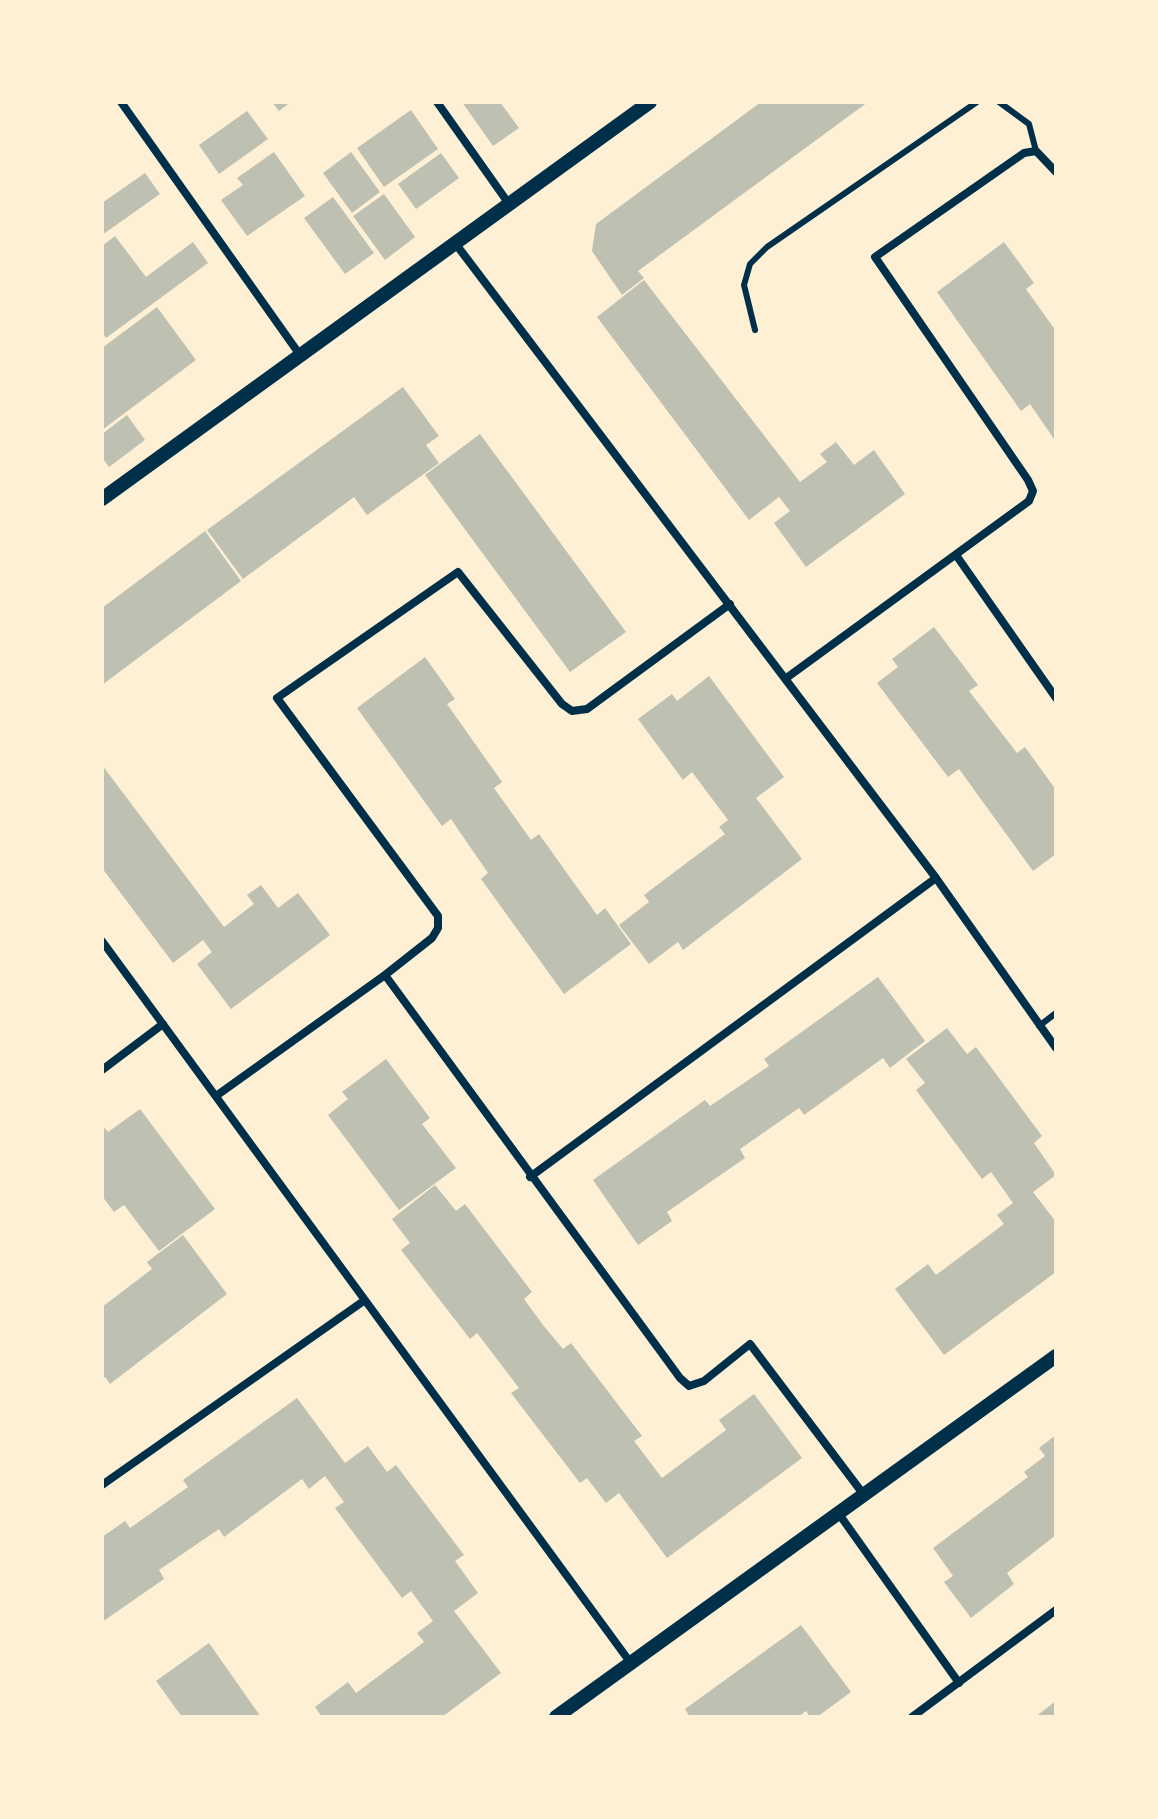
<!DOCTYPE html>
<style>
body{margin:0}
#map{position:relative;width:1158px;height:1819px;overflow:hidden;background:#fdf0d5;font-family:Jost,sans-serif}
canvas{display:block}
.frame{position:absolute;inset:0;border:104px solid #fdf0d5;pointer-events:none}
</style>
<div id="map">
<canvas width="1158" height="1819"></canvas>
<div class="frame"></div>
</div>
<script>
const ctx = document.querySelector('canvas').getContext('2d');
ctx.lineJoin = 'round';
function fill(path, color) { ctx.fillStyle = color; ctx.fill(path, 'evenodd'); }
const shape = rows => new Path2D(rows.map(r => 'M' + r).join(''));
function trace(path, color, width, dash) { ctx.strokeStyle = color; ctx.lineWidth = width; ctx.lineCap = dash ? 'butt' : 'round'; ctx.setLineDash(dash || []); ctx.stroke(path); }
const building = shape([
 [272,102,291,102,279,111],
 [462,102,500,102,519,128,493,146],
 [761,102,868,102,638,271,644,278,622,295,592,251,596,224],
 [411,110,438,149,384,187,357,148],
 [247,111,268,139,219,174,199,145],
 [274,152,305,196,247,236,221,200,243,185,237,178],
 [351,152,380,192,352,213,323,173],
 [441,153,459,178,416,209,398,184],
 [145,173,160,194,102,235,102,203],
 [384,194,415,237,385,260,353,216],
 [333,197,374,253,345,274,304,218],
 [115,236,146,277,193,242,208,263,106,338,102,332,102,246],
 [1004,242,1034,283,1026,289,1056,331,1056,442,1030,404,1021,411,937,292],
 [644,280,800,482,827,462,820,454,836,442,854,465,874,450,905,494,806,567,774,523,790,511,779,497,749,520,597,317],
 [157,307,196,360,102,430,102,348],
 [403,387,439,436,426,445,439,463,367,515,354,497,243,579,207,530],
 [127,415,145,440,109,467,102,457,102,434],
 [480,434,626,632,570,672,425,475],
 [205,531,241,581,102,685,102,608],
 [934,627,978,685,969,691,1017,753,1025,747,1056,790,1056,854,1033,871,959,769,948,777,877,683,898,667,892,659],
 [425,657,455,699,447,704,502,782,494,788,531,840,539,834,597,915,605,908,631,944,564,994,481,879,488,873,451,819,442,826,357,708],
 [709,676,784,777,756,798,802,859,683,950,678,942,649,964,619,925,649,902,644,895,725,834,719,827,728,820,692,772,683,780,638,719,672,694,677,701],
 [102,765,224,927,254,904,247,895,261,885,278,908,298,893,330,935,231,1009,197,964,212,952,203,940,173,963,102,868],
 [878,977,925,1041,890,1068,883,1058,804,1115,799,1108,740,1149,745,1158,667,1212,672,1221,638,1245,593,1180,705,1100,710,1106,769,1066,764,1059],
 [947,1028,967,1054,976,1047,1042,1136,1034,1143,1056,1175,1033,1192,1056,1222,1056,1272,944,1355,895,1289,928,1264,936,1275,1004,1224,997,1215,1013,1203,991,1172,982,1179,916,1090,925,1083,906,1059],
 [386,1059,430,1118,422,1124,456,1168,399,1210,328,1115,348,1099,342,1092],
 [140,1109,215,1209,159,1251,124,1205,114,1212,102,1196,102,1125,108,1132],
 [435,1185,456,1211,465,1204,532,1292,524,1299,543,1325,563,1349,571,1343,642,1436,634,1441,662,1478,726,1430,719,1420,754,1394,802,1458,667,1558,619,1493,606,1503,587,1478,580,1483,511,1393,519,1388,477,1333,470,1339,401,1250,410,1243,392,1219],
 [183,1235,227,1294,110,1384,105,1377,102,1379,102,1307,152,1269,147,1262],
 [297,1398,345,1463,368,1446,387,1472,396,1465,464,1555,455,1561,478,1593,454,1611,501,1673,442,1717,322,1717,315,1707,348,1682,356,1693,424,1642,417,1633,433,1621,411,1591,402,1598,335,1508,344,1502,325,1476,309,1489,302,1479,224,1537,219,1529,159,1570,164,1579,102,1622,102,1537,125,1521,130,1528,188,1487,183,1480],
 [1056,1435,1056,1535,1007,1573,1014,1584,971,1618,944,1582,953,1576,933,1548,1028,1477,1024,1472,1045,1456,1039,1448],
 [801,1625,851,1692,817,1717,810,1717,806,1711,798,1717,690,1717,685,1709],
 [209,1643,261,1717,182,1717,156,1681],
 [1056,1701,1056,1717,1035,1717]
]);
const service = shape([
 [999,102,1029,124,1036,151],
 [755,330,744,285,750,264,767,247,977,102],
 [1039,1026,1056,1013]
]);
const minor = shape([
 [121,102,300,355],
 [437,102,509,204],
 [455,243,936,878,1056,1048],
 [956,555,1056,698],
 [785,679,1029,501,1033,491,1028,480,875,257,1024,153,1036,151,1056,172],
 [102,941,630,1662],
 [385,975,680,1378,689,1386,704,1381,750,1344,864,1495],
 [102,1070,163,1024],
 [216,1096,385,975,432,938,438,928,438,916,277,698,458,572,562,704,572,711,587,709,730,604],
 [530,1177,936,878],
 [102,1485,365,1300],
 [839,1514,959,1683],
 [912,1717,1056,1610]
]);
const tertiary = shape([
 [102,499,650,102],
 [556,1717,1056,1356]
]);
fill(building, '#bec0b2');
trace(service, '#003049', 6);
trace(minor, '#003049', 8);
trace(tertiary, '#003049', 14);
</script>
